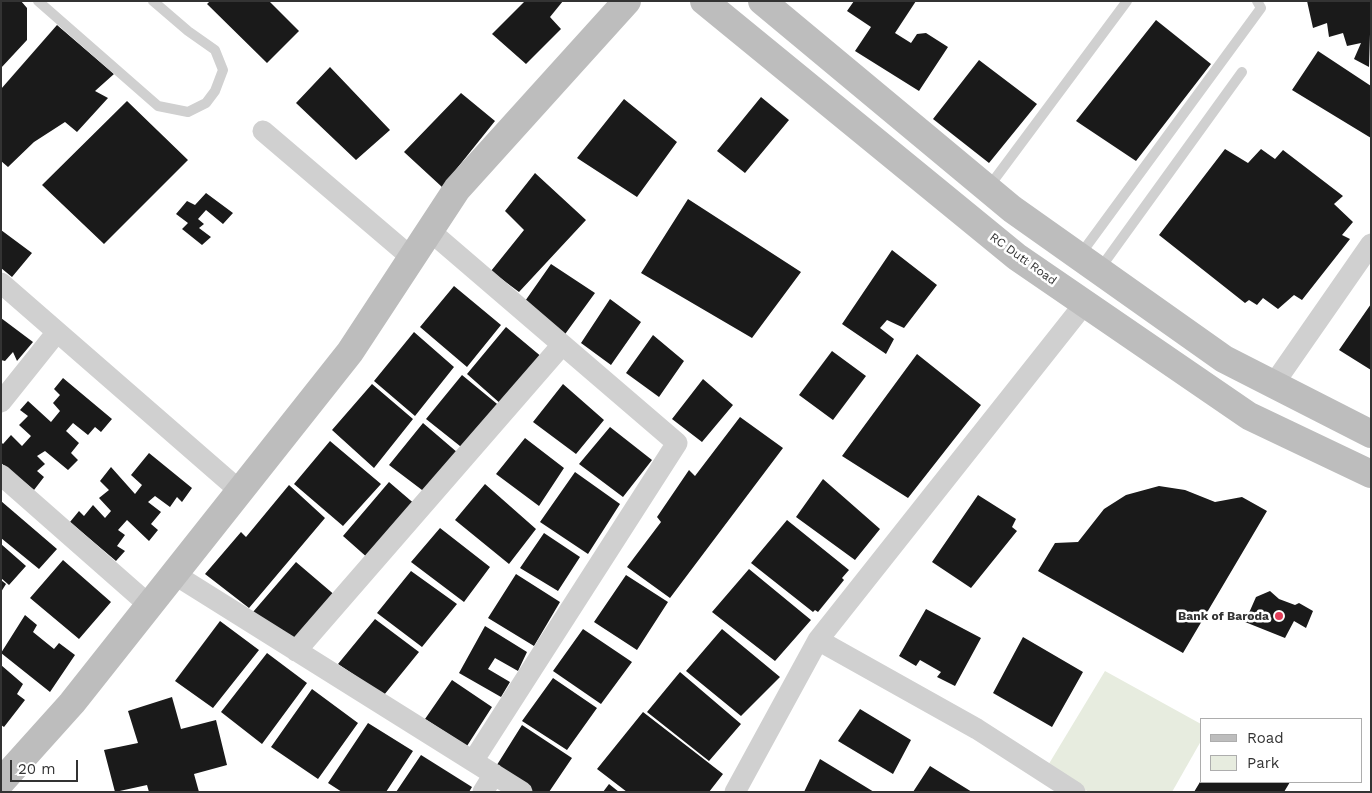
<!DOCTYPE html>
<style>
body{margin:0}
#map{position:relative;width:1372px;height:793px;overflow:hidden;background:#fff;font-family:"Work Sans",sans-serif}
canvas{display:block}
.frame{position:absolute;inset:0;border:2px solid #333;pointer-events:none}
.legend{position:absolute;left:1200px;top:718px;width:162px;height:65px;box-sizing:border-box;background:#fff;border:1px solid #adadad;margin:0;padding:6px 9px;list-style:none;font-size:15px;color:#333}
.legend li{display:flex;align-items:center;gap:10px;height:25px}
.legend b{width:25px;border:1px solid #adadad}
.scale{position:absolute;left:10px;top:760px;width:68px;height:22px;box-sizing:border-box;border:2px solid #333;border-top:0;padding-left:6px;font-size:15px;line-height:18px;white-space:nowrap;color:#333;-webkit-text-stroke:4px #fff;paint-order:stroke}
</style>
<div id="map">
<canvas width="1372" height="793"></canvas>
<div class="frame"></div>
<ul class="legend">
<li><b style="height:6px;background:#bdbdbd"></b>Road</li>
<li><b style="height:14px;background:#e7ecdf"></b>Park</li>
</ul>
<div class="scale">20 m</div>
</div>
<script>
const ctx = document.querySelector('canvas').getContext('2d');
ctx.lineJoin = 'round';
function fill(path, color) { ctx.fillStyle = color; ctx.fill(path, 'evenodd'); }
const shape = rows => new Path2D(rows.map(r => 'M' + r).join(''));
function trace(path, color, width, dash) { ctx.strokeStyle = color; ctx.lineWidth = width; ctx.lineCap = dash ? 'butt' : 'round'; ctx.setLineDash(dash || []); ctx.stroke(path); }
function write(font, color, halo, rows, align = 'center') {
  ctx.font = font + ' "Work Sans",sans-serif'; ctx.lineWidth = 5; ctx.setLineDash([]); ctx.textBaseline = 'middle'; ctx.strokeStyle = halo; ctx.fillStyle = color; for (const [text, x, y, turn = 0] of rows) {
    ctx.save(); ctx.translate(x, y); ctx.rotate((+turn || 0) * Math.PI / 180); ctx.textAlign = isNaN(turn) ? turn : align; if (halo) ctx.strokeText(text, 0, 0); ctx.fillText(text, 0, 0); ctx.restore();
  }
}
const green = shape([
 [1105,671,1201,724,1201,741,1172,792,1089,792,1047,767]
]);
const building = shape([
 [1,1,21,1,27,8,27,40,1,68],
 [210,1,269,1,299,31,267,63,207,4],
 [525,1,563,1,550,17,561,29,526,64,492,34],
 [854,1,916,1,895,33,911,43,917,34,926,33,948,47,919,91,855,51,871,27,847,11],
 [1307,1,1371,1,1369,67,1354,59,1361,43,1347,46,1343,33,1329,37,1327,23,1313,28],
 [1156,20,1211,64,1136,161,1076,121],
 [57,25,114,74,95,91,108,98,77,132,65,122,34,142,8,167,1,161,1,89],
 [1318,51,1371,86,1371,138,1292,90],
 [979,60,1037,104,989,163,933,119],
 [330,67,390,130,356,160,296,103],
 [461,93,495,121,442,187,404,152],
 [761,97,789,120,745,173,717,151],
 [624,99,677,142,637,197,577,158],
 [127,101,188,160,104,244,42,185],
 [1225,149,1248,163,1261,149,1275,159,1283,150,1343,196,1334,204,1353,222,1342,235,1350,239,1302,300,1294,295,1278,309,1263,298,1257,305,1249,300,1245,303,1159,235],
 [535,173,586,220,519,292,491,271,524,230,505,211],
 [206,193,233,213,223,224,206,210,198,219,204,224,199,228,211,237,202,245,182,229,188,223,176,214,187,201,195,205],
 [688,199,801,272,752,338,641,273],
 [1,230,32,253,12,277,1,268],
 [892,250,937,285,904,328,887,320,880,328,894,339,886,354,842,324],
 [551,264,595,293,563,337,523,304],
 [454,286,501,325,467,367,420,327],
 [610,299,641,322,611,365,581,343],
 [1371,304,1371,370,1339,350],
 [1,318,33,342,17,361,13,352,5,361,1,360],
 [506,327,543,358,502,405,467,374],
 [414,332,454,367,415,416,374,381],
 [653,335,684,361,659,397,626,373],
 [832,351,866,376,833,420,799,395],
 [917,354,981,405,908,498,842,456],
 [462,375,502,408,465,450,426,419],
 [63,378,112,419,101,432,95,427,88,435,73,423,66,431,79,443,71,453,78,460,68,470,45,451,37,456,45,464,37,471,44,477,34,490,1,463,1,442,3,444,11,435,22,446,31,436,19,425,28,416,20,410,28,401,51,422,60,411,53,403,60,395,54,389],
 [703,379,733,405,702,442,672,419],
 [372,384,413,419,374,468,332,430],
 [563,384,604,420,576,454,533,422],
 [740,417,783,448,670,598,627,567,661,522,657,517,689,470,695,476],
 [423,423,458,453,426,493,389,465],
 [610,427,652,460,623,497,579,464],
 [525,438,564,468,539,506,496,474],
 [330,441,381,484,343,526,294,484],
 [149,453,192,488,182,502,177,497,170,507,155,496,148,502,161,512,151,524,158,530,149,541,127,520,118,530,125,535,117,546,125,551,116,561,70,522,79,511,84,516,93,505,105,518,111,511,99,498,109,490,100,481,111,467,135,494,142,485,131,475],
 [575,472,620,504,588,554,540,522],
 [823,479,880,529,855,560,796,517],
 [389,482,417,506,369,559,343,536],
 [485,484,536,529,509,564,455,520],
 [289,485,325,518,249,608,205,574,241,532,246,537],
 [1159,486,1185,490,1215,502,1242,497,1267,511,1183,653,1038,571,1055,543,1078,542,1104,509,1126,495],
 [978,495,1016,519,1012,527,1017,531,971,588,932,562],
 [1,501,57,549,39,569,1,538],
 [787,520,849,570,842,578,844,580,818,612,815,610,813,612,751,563],
 [440,528,490,567,464,602,411,562],
 [544,533,580,557,558,591,520,568],
 [1,544,26,566,9,585,1,578],
 [63,560,111,602,79,639,30,598],
 [296,562,337,597,296,643,253,612],
 [749,569,811,620,775,661,712,612],
 [411,571,457,604,422,647,377,613],
 [516,574,560,602,534,646,488,618],
 [626,575,668,602,637,650,594,622],
 [1,580,6,584,1,592],
 [1270,591,1279,599,1295,605,1299,603,1313,611,1306,628,1294,621,1285,638,1245,622,1256,597],
 [926,609,981,638,955,686,937,677,941,672,920,660,916,666,899,656],
 [25,615,37,625,33,632,54,649,59,643,75,655,50,692,1,653],
 [375,619,419,652,384,695,338,664],
 [220,621,259,650,213,708,175,681],
 [485,626,527,652,518,671,495,658,488,669,510,682,501,697,459,673],
 [583,629,632,662,601,704,553,671],
 [722,629,780,677,741,716,686,671],
 [1023,637,1083,672,1052,727,993,693],
 [267,653,307,683,262,744,221,712],
 [1,665,23,684,17,694,25,700,4,727,1,725],
 [680,672,741,724,709,761,647,712],
 [553,678,597,708,567,750,522,721],
 [452,680,492,707,467,746,425,719],
 [312,689,358,723,318,779,271,747],
 [172,697,181,729,216,720,227,765,194,774,199,792,149,792,147,785,115,792,104,750,138,743,128,711],
 [860,709,911,740,893,774,838,741],
 [643,712,723,774,709,792,627,792,597,769],
 [368,723,413,751,386,792,342,792,328,783],
 [522,725,572,758,549,792,533,792,495,768],
 [421,755,472,787,469,792,396,792],
 [820,759,874,792,804,792],
 [930,766,972,792,913,792],
 [1200,782,1290,782,1284,792,1194,792],
 [609,784,619,792,603,792]
]);
const lane = shape([
 [38,1,158,106,188,112,206,103,215,91,223,70,215,50,188,31,153,1],
 [988,188,1127,1],
 [1080,255,1261,8,1257,1],
 [1099,270,1242,72]
]);
const street = shape([
 [263,131,412,258],
 [430,231,677,443,473,761],
 [1,283,240,491],
 [1273,385,1371,244],
 [1,402,57,332],
 [1,475,149,605],
 [174,574,522,792],
 [818,640,977,729,1075,792],
 [296,651,562,345],
 [483,792,494,774],
 [735,792,818,640,1085,303]
]);
const secondary = shape([
 [704,1,1017,257,1249,416,1371,474],
 [762,1,1012,209,1224,359,1371,434],
 [1,782,72,703,350,352,457,189,627,1]
]);
const markers = [
 [1279,616,5,"#e13d58"]
];
const streetNames = [
 ["RC Dutt Road",1023,259,36]
];
const poiNames = [
 ["Bank of Baroda",1269,616]
];
fill(green, '#e7ecdf');
fill(building, '#1a1a1a');
trace(lane, '#d0d0d0', 10);
trace(street, '#d0d0d0', 21);
trace(secondary, '#bdbdbd', 28);
for (const [x, y, r, color] of markers) { const dot = new Path2D(); dot.arc(x, y, r, 0, 2 * Math.PI); ctx.fillStyle = color; ctx.fill(dot); trace(dot, '#fff', 2); }
write('12px', '#333', '#fff', streetNames);
write('bold 12px', '#333', '#fff', poiNames, 'right');
</script>
